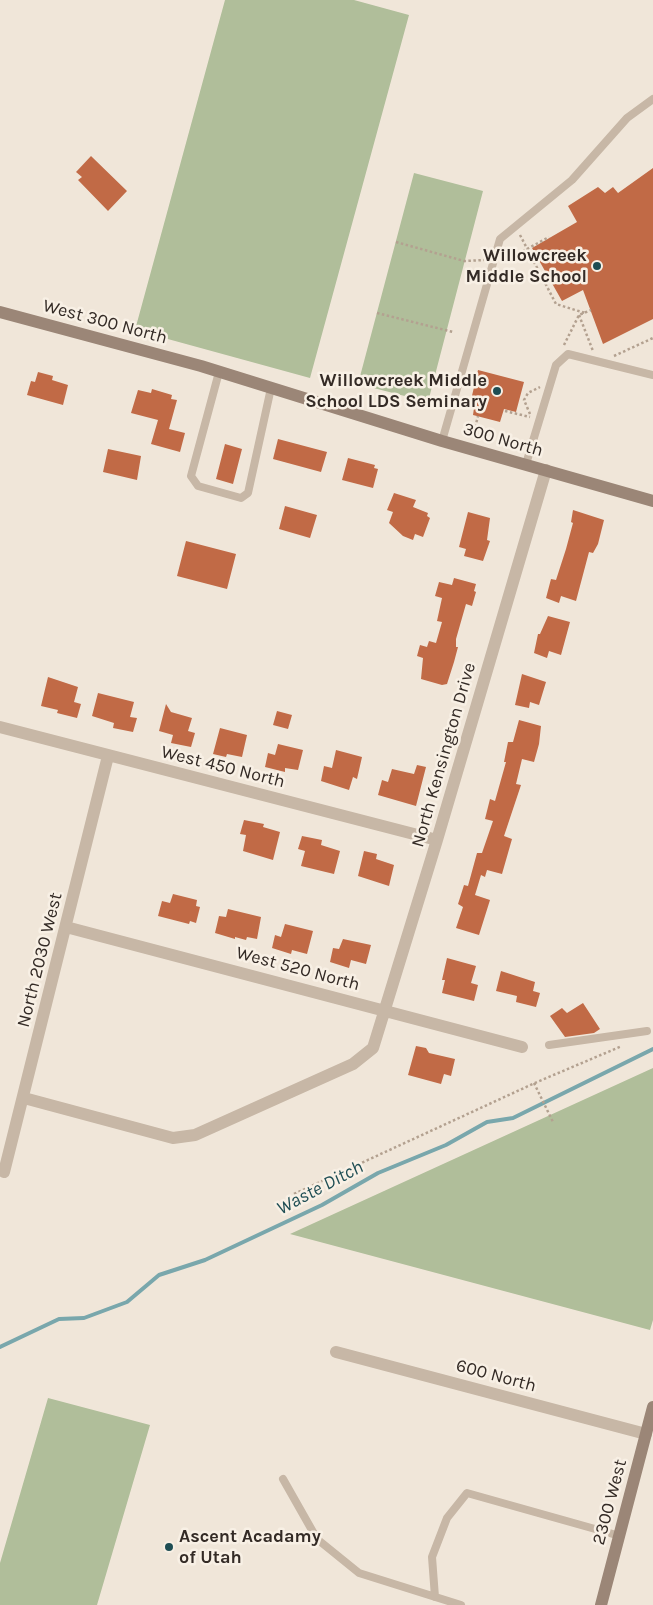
<!DOCTYPE html>
<style>
body{margin:0}
canvas{display:block;background:#f0e6d9}
</style>
<canvas width="653" height="1605"></canvas>
<script>
const ctx = document.querySelector('canvas').getContext('2d');
ctx.lineJoin = 'round';
function fill(path, color) { ctx.fillStyle = color; ctx.fill(path, 'evenodd'); }
const shape = rows => new Path2D(rows.map(r => 'M' + r).join(''));
function trace(path, color, width, dash) { ctx.strokeStyle = color; ctx.lineWidth = width; ctx.lineCap = dash ? 'butt' : 'round'; ctx.setLineDash(dash || []); ctx.stroke(path); }
function write(font, color, halo, rows, align = 'center') {
  ctx.font = font + ' Karla,sans-serif'; ctx.lineWidth = 5; ctx.setLineDash([]); ctx.textBaseline = 'middle'; ctx.strokeStyle = halo; ctx.fillStyle = color; for (const [text, x, y, turn = 0] of rows) {
    ctx.save(); ctx.translate(x, y); ctx.rotate((+turn || 0) * Math.PI / 180); ctx.textAlign = isNaN(turn) ? turn : align; if (halo) ctx.strokeText(text, 0, 0); ctx.fillText(text, 0, 0); ctx.restore();
  }
}
const green = shape([
 [225,0,354,0,409,15,310,378,135,330],
 [414,173,483,191,428,402,358,384],
 [653,1068,653,1320,650,1330,290,1234],
 [48,1398,150,1425,97,1605,0,1605,0,1563]
]);
const stream = shape([
 [0,1347,59,1319,84,1318,127,1302,159,1275,205,1260,322,1205,378,1173,446,1145,487,1122,513,1118,653,1049]
]);
const building = shape([
 [91,156,127,191,108,211,78,180,82,177,76,172],
 [653,168,653,319,603,344,583,290,562,301,532,248,577,222,568,206,598,187,605,193,613,187,618,193],
 [478,370,524,382,516,412,504,409,500,422,473,415,475,401,471,400],
 [38,372,53,376,52,380,68,385,63,405,27,395,31,381,35,382],
 [152,389,172,395,171,399,177,400,169,429,185,433,180,452,151,444,158,420,131,413,138,390,151,393],
 [278,439,327,452,321,472,273,459],
 [225,444,242,449,233,484,216,479],
 [108,449,141,456,137,480,103,472],
 [348,458,375,465,374,468,378,469,373,488,342,480],
 [394,493,416,500,413,507,428,513,427,516,430,518,423,537,415,534,413,540,403,536,389,523,393,512,387,510],
 [285,506,317,515,310,538,279,529],
 [573,510,604,520,598,544,593,553,589,552,576,601,561,596,559,603,546,598,551,579,556,580,566,549,573,523,571,522],
 [468,512,490,518,487,540,490,541,483,561,464,556,466,549,459,547],
 [186,541,236,554,227,589,177,576],
 [454,578,476,584,474,591,476,592,472,606,466,604,456,639,456,647,458,647,454,662,447,684,442,685,421,679,423,658,417,656,420,645,427,647,429,641,436,643,442,622,437,621,442,598,435,596,439,582,452,585],
 [548,616,570,622,561,655,549,651,547,658,534,653,538,634,540,634],
 [522,674,546,682,539,705,530,702,529,708,515,705],
 [48,677,78,687,74,702,81,704,77,718,57,713,58,710,41,706],
 [98,693,134,702,130,717,137,718,133,732,113,728,114,723,92,716],
 [166,704,171,712,192,718,188,731,195,733,191,747,171,743,173,735,159,731],
 [277,711,292,715,288,729,273,725],
 [519,720,541,726,539,744,534,762,522,759,516,784,521,785,504,836,512,839,502,874,487,870,485,877,481,875,475,895,490,900,479,935,456,928,463,907,458,904,464,885,468,886,477,853,482,853,493,821,485,819,490,799,495,801,506,762,504,762,508,742,513,742],
 [220,728,247,735,242,757,227,754,226,757,213,754],
 [278,744,303,750,298,770,285,768,285,772,265,767,268,753,275,755],
 [336,750,362,757,357,779,353,777,349,790,321,781,324,766,332,768],
 [417,765,426,767,416,806,378,795,382,780,388,782,392,769,414,774],
 [244,820,264,824,263,827,280,832,273,860,243,851,246,835,240,834],
 [302,836,322,840,321,845,340,851,334,874,301,866,305,851,298,849],
 [364,851,377,854,376,859,394,865,389,886,358,876],
 [173,894,197,900,196,906,200,907,196,923,190,921,189,924,158,916,162,901,170,903],
 [228,909,261,917,257,939,247,937,246,940,235,937,235,939,215,933,219,916,226,917],
 [285,924,313,931,307,954,292,950,291,954,272,948,275,935,281,937],
 [343,939,371,945,366,964,351,960,349,968,330,962,333,948,339,949],
 [447,958,476,966,471,983,478,985,474,1001,442,993,445,980,442,980],
 [501,971,535,982,533,991,540,993,536,1007,516,1002,517,996,496,991],
 [583,1003,600,1029,594,1033,565,1037,550,1016,562,1008,567,1013],
 [416,1046,426,1048,429,1053,455,1059,451,1076,444,1074,441,1084,408,1075]
]);
const path = shape([
 [520,235,556,304,585,313],
 [396,242,464,261,484,260],
 [505,261,549,237],
 [377,313,453,332],
 [579,315,593,351],
 [564,345,579,315,591,310],
 [614,356,653,338],
 [463,404,474,406],
 [505,411,530,417],
 [530,414,524,400,528,393,540,387],
 [474,432,478,416],
 [534,1083,553,1122],
 [294,1194,537,1082,622,1046]
]);
const lane = shape([
 [219,372,191,476,198,486,241,498,248,493,271,388],
 [442,441,500,239,572,180,627,118,653,99],
 [526,464,556,365,568,354,653,375],
 [549,1045,647,1031],
 [283,1479,317,1539,359,1573,461,1605],
 [435,1597,432,1557,447,1518,467,1493,620,1536]
]);
const street = shape([
 [0,727,437,840],
 [66,927,522,1047],
 [24,1098,173,1138,195,1135,353,1064,373,1048,437,840,546,470],
 [4,1172,108,756],
 [336,1352,646,1434]
]);
const secondary = shape([
 [0,312,201,366,442,441,653,501],
 [601,1605,653,1407]
]);
const markers = [
 [597,266,5,"#1e4d53"],
 [497,391,5,"#1e4d53"],
 [169,1547,5,"#1e4d53"]
];
const poiNames = [
 ["Willowcreek",587,256],
 ["Middle School",587,277],
 ["Willowcreek Middle",487,381],
 ["School LDS Seminary",487,402],
 ["Ascent Acadamy",179,1537,"left"],
 ["of Utah",179,1558,"left"]
];
const streetNames = [
 ["West 300 North",105,322,15],
 ["300 North",503,440,16],
 ["North Kensington Drive",444,755,-74],
 ["West 450 North",223,767,14],
 ["North 2030 West",40,960,-76],
 ["West 520 North",298,969,15],
 ["600 North",496,1376,15],
 ["2300 West",610,1502,-75]
];
const waterNames = [
 ["Waste Ditch",320,1188,-28]
];
fill(green, '#b0be9a');
trace(stream, '#79a7ac', 4);
fill(building, '#c16a46');
trace(path, '#b3a190', 2.5, [2.5, 2.5]);
trace(lane, '#c7b7a6', 8);
trace(street, '#c7b7a6', 12);
trace(secondary, '#9b8677', 12);
for (const [x, y, r, color] of markers) { const dot = new Path2D(); dot.arc(x, y, r, 0, 2 * Math.PI); ctx.fillStyle = color; ctx.fill(dot); trace(dot, '#f8f0e5', 2); }
write('bold 18px', '#342b26', '#f8f0e5', poiNames, 'right');
write('18px', '#342b26', '#f8f0e5', streetNames);
write('italic 19px', '#1e4d53', '#f8f0e5', waterNames);
</script>
